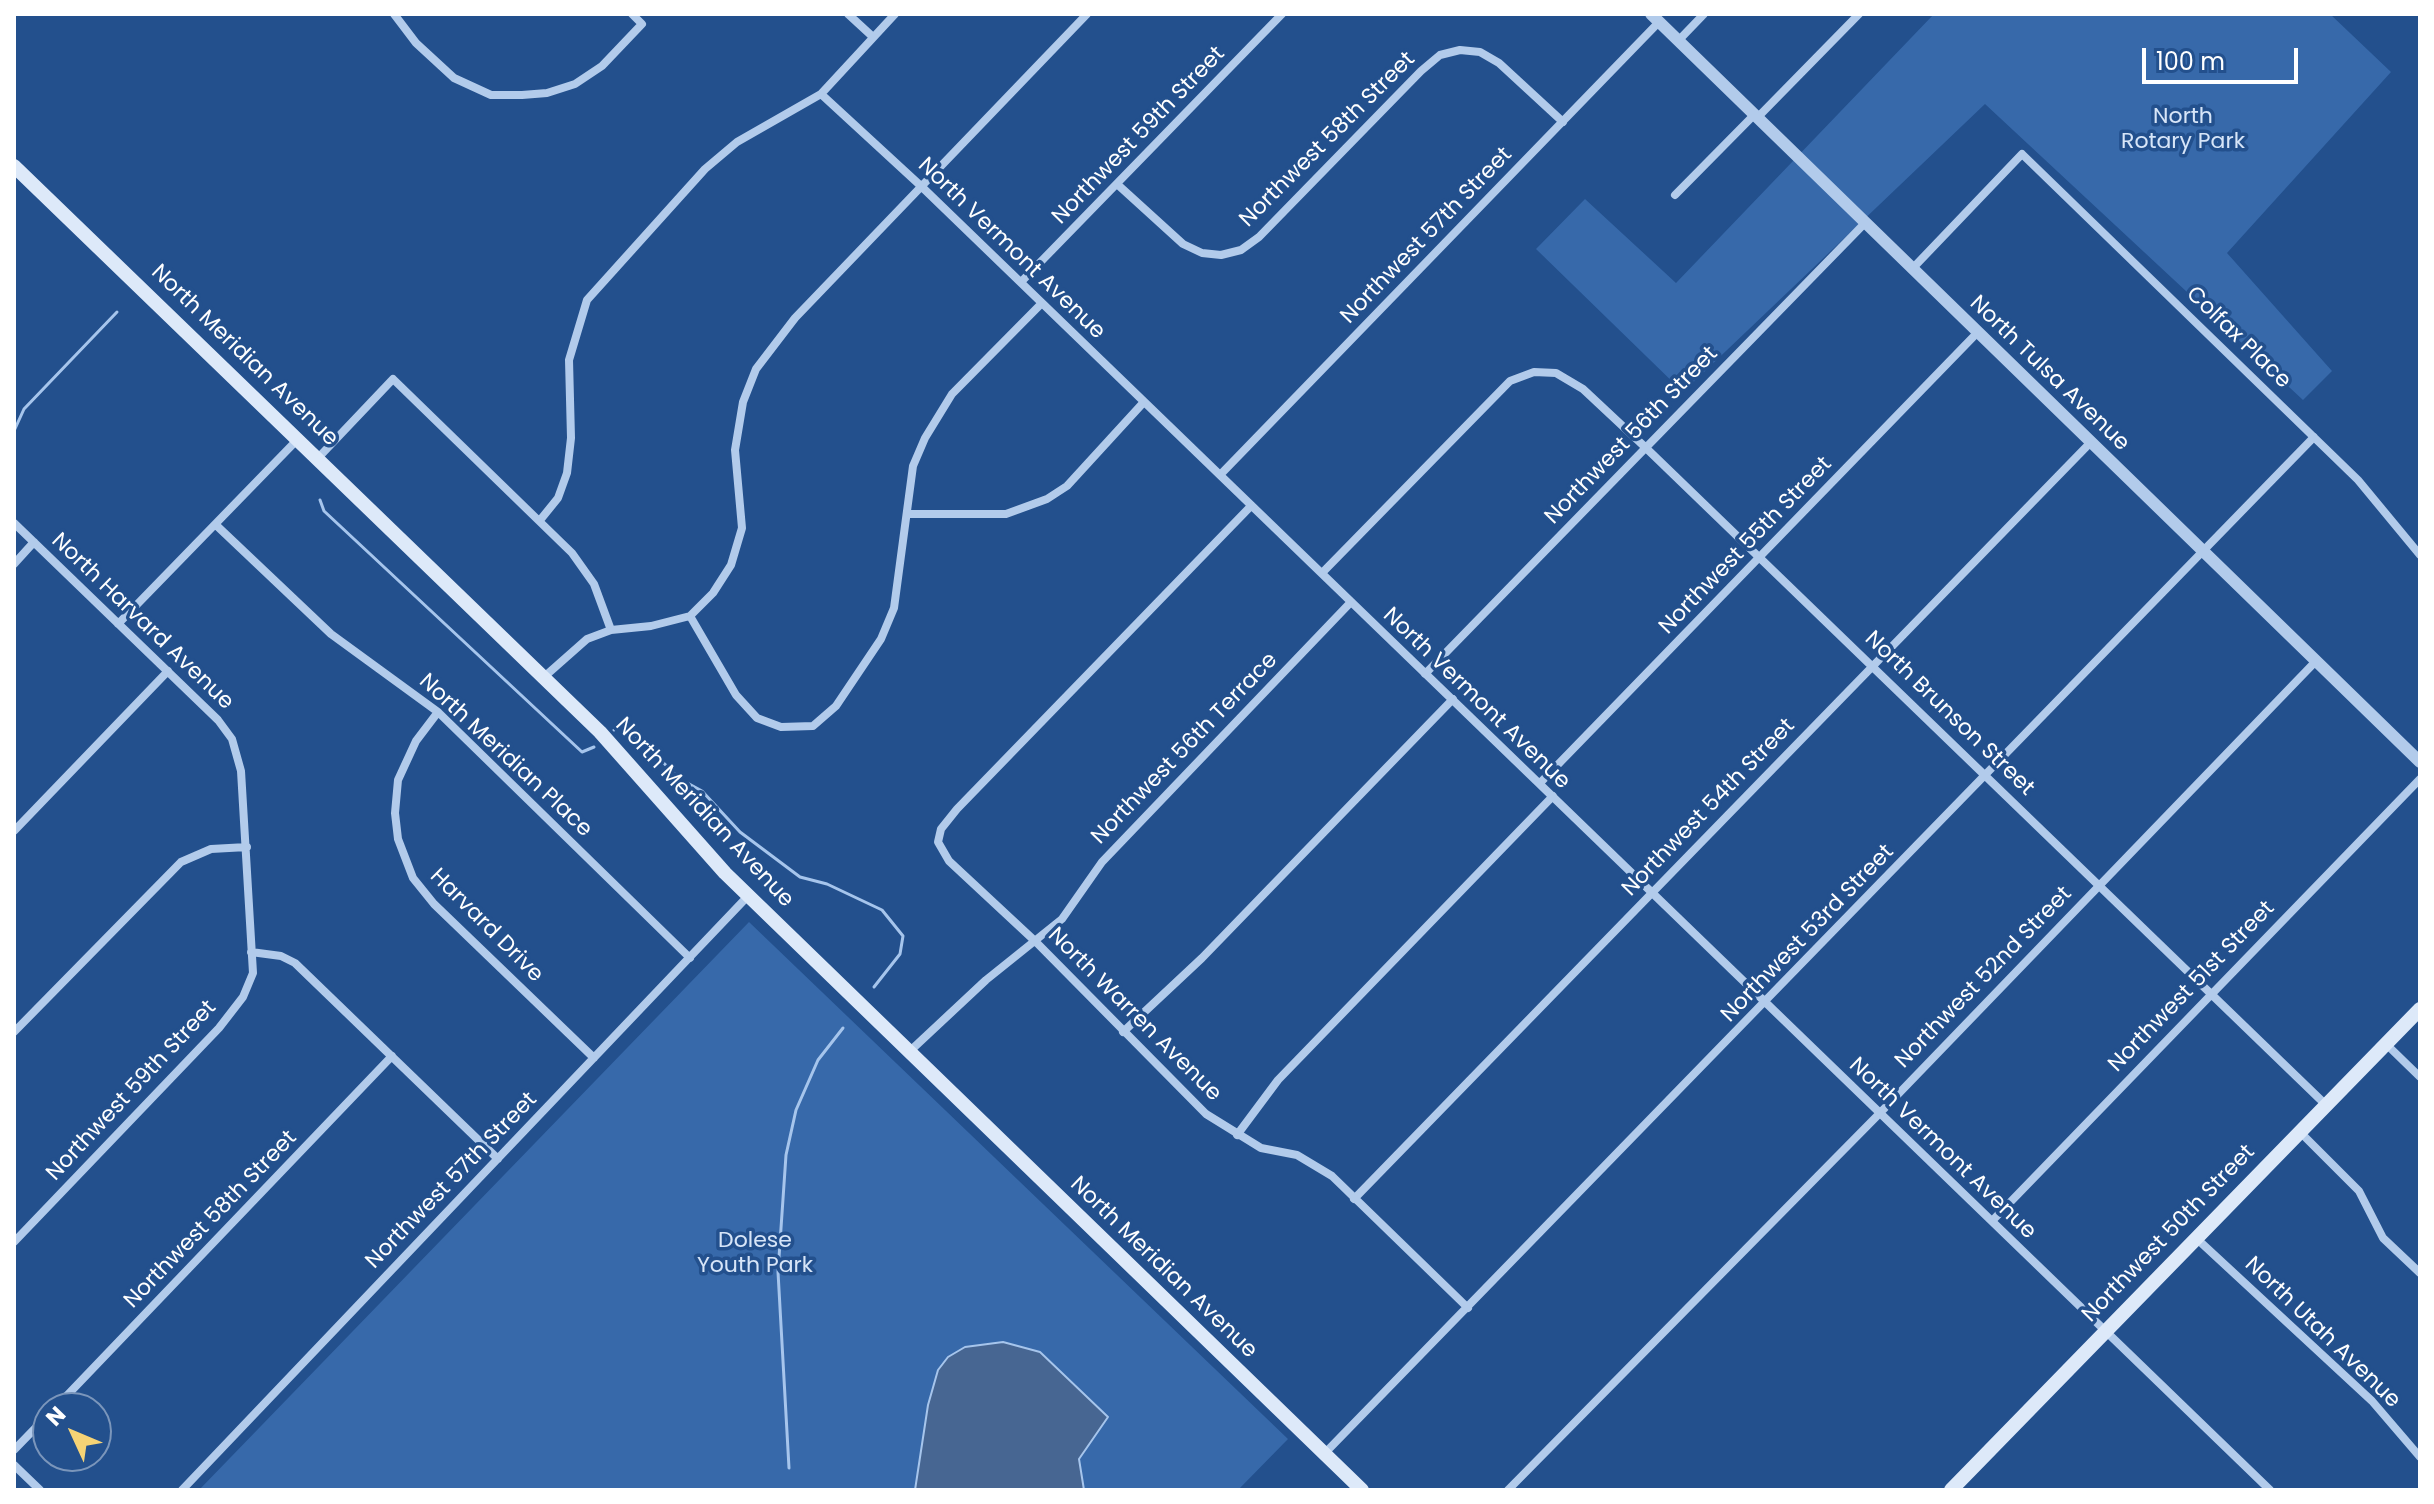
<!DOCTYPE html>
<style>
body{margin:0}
#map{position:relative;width:2434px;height:1504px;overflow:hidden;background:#23508d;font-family:Poppins,sans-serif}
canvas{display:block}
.frame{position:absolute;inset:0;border:16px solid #fff;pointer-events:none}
.north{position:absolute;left:32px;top:1392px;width:80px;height:80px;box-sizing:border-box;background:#23508d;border:2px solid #7b96bb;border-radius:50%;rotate:314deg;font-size:22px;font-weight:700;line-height:32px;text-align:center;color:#fff}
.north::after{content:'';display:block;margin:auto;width:28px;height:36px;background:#f6d375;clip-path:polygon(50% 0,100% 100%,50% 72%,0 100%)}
.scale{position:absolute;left:2142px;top:48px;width:156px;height:36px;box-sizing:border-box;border:4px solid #fff;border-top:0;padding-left:10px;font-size:24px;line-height:28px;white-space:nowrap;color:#fff;-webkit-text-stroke:6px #23508d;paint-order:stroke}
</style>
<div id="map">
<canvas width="2434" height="1504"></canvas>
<div class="frame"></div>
<div class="north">N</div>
<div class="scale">100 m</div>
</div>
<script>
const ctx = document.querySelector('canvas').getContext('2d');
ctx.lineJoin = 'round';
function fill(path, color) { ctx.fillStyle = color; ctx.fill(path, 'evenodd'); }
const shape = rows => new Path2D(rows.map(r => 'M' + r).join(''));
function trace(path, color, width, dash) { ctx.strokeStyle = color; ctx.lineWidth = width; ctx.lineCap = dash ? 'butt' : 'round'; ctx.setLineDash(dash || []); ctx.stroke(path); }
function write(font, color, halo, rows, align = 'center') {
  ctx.font = font + ' Poppins,sans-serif'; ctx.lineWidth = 7; ctx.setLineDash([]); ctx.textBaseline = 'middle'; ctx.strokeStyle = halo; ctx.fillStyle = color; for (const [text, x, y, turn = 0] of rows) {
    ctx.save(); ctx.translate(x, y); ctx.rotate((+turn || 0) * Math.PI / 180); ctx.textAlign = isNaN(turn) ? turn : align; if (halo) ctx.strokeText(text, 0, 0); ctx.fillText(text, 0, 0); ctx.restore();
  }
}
const green = shape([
 [1934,14,2330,14,2391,72,2227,253,2332,371,2303,400,1985,104,1683,392,1536,249,1585,199,1676,283],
 [749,922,1288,1439,1238,1490,199,1490]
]);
const water = shape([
 [1003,1342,1040,1352,1108,1417,1079,1459,1084,1490,915,1490,928,1405,938,1370,948,1357,965,1347,1003,1342]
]);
const stream = shape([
 [14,431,24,409,117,312],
 [320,500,324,511,582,752,594,747],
 [614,730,619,727,635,735,680,779,702,791,740,832,800,877,827,884,882,910,903,936,900,954,874,987],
 [789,1468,778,1272,786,1155,796,1110,818,1060,843,1028]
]);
const minor = shape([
 [394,14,416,43,454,78,491,95,522,95,547,93,575,84,602,66,642,24,632,14],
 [848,14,873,37],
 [1678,41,1704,14],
 [821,94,922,187,2270,1490],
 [1757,118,1859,14],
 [1117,184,1183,244,1202,253,1221,255,1241,250,1259,237,1421,71,1440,55,1460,50,1480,52,1499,63,1563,122],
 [1675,195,1754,115],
 [1912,269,2022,154,2358,480,2420,555],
 [1021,282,1282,14],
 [318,458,393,379,572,553,594,584,611,630],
 [1220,475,1659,22],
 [1250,507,957,809,941,829,938,842,949,861,1036,942,1206,1114,1261,1148,1297,1155,1332,1176,1468,1308],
 [909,514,1006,514,1047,499,1067,486,1143,403],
 [541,519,558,498,567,473,571,438,569,360,587,300,705,169,737,142,821,94,895,14],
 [14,523,218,720,232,739,241,771,253,973,243,997,219,1028,14,1242],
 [216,525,331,634,438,712,690,958],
 [14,564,34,542],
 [1322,573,1510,381,1534,372,1556,373,1583,389,1645,447,2326,1105],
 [690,616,736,695,757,718,781,727,813,726,836,706,881,639,894,608,913,466,925,438,952,394,1041,304],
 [118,624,298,439],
 [1425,674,1865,223],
 [544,677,587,639,611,630,651,626,690,616,713,593,731,565,742,528,735,450,743,402,756,369,795,318,1087,14],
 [438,712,416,741,398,780,395,813,398,839,413,878,434,904,594,1058],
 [1540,783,1977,333],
 [14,831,168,671],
 [251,952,281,956,295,963,498,1159],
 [14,1032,181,862,211,849,247,847],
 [1123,1032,1202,958,1453,699],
 [2385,1043,2420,1077],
 [909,1052,986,980,1062,919,1102,862,1350,603],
 [2300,1132,2359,1191,2383,1238,2420,1273],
 [1237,1135,1278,1080,1553,796],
 [1354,1199,2091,442],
 [1992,1221,2420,779],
 [2196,1238,2372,1401,2420,1457],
 [55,1408,392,1056],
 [14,1450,48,1415],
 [1325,1453,2314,437],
 [14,1465,40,1490],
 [182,1490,748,896],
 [1508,1490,1879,1114,2316,661]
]);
const tertiary = shape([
 [1651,14,2420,762]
]);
const secondary = shape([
 [14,166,600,732,725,873,1362,1490],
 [1951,1490,2420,1009]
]);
const parkNames = [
 ["North",2183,117],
 ["Rotary Park",2183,142],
 ["Dolese",755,1241],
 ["Youth Park",755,1266]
];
const streetNames = [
 ["Northwest 59th Street",1139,136,-46],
 ["Northwest 58th Street",1328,140,-45],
 ["Northwest 57th Street",1427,236,-46],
 ["North Vermont Avenue",1011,249,44],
 ["Colfax Place",2238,338,44],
 ["North Meridian Avenue",244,356,44],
 ["North Tulsa Avenue",2049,374,44],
 ["Northwest 56th Street",1632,436,-46],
 ["Northwest 55th Street",1746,546,-46],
 ["North Harvard Avenue",142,622,44],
 ["North Vermont Avenue",1476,699,44],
 ["North Brunson Street",1949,714,44],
 ["Northwest 56th Terrace",1185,749,-46],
 ["North Meridian Place",505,756,43],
 ["Northwest 54th Street",1709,808,-46],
 ["North Meridian Avenue",704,813,47],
 ["Harvard Drive",486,926,45],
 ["Northwest 53rd Street",1808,934,-46],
 ["Northwest 52nd Street",1984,978,-46],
 ["Northwest 51st Street",2192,987,-46],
 ["North Warren Avenue",1134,1015,45],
 ["Northwest 59th Street",132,1091,-47],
 ["North Vermont Avenue",1942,1149,44],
 ["Northwest 57th Street",452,1181,-46],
 ["Northwest 58th Street",211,1220,-46],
 ["Northwest 50th Street",2169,1234,-46],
 ["North Meridian Avenue",1163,1268,44],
 ["North Utah Avenue",2322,1333,44]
];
fill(green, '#3769aa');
fill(water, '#476692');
trace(water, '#a6c5ec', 2);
trace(stream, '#a6c5ec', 3);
trace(minor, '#b2cbeb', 8);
trace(tertiary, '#b2cbeb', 12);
trace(secondary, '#dde9f9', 14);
write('22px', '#d7e5f8', '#23508d', parkNames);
write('22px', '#fff', '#23508d', streetNames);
</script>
